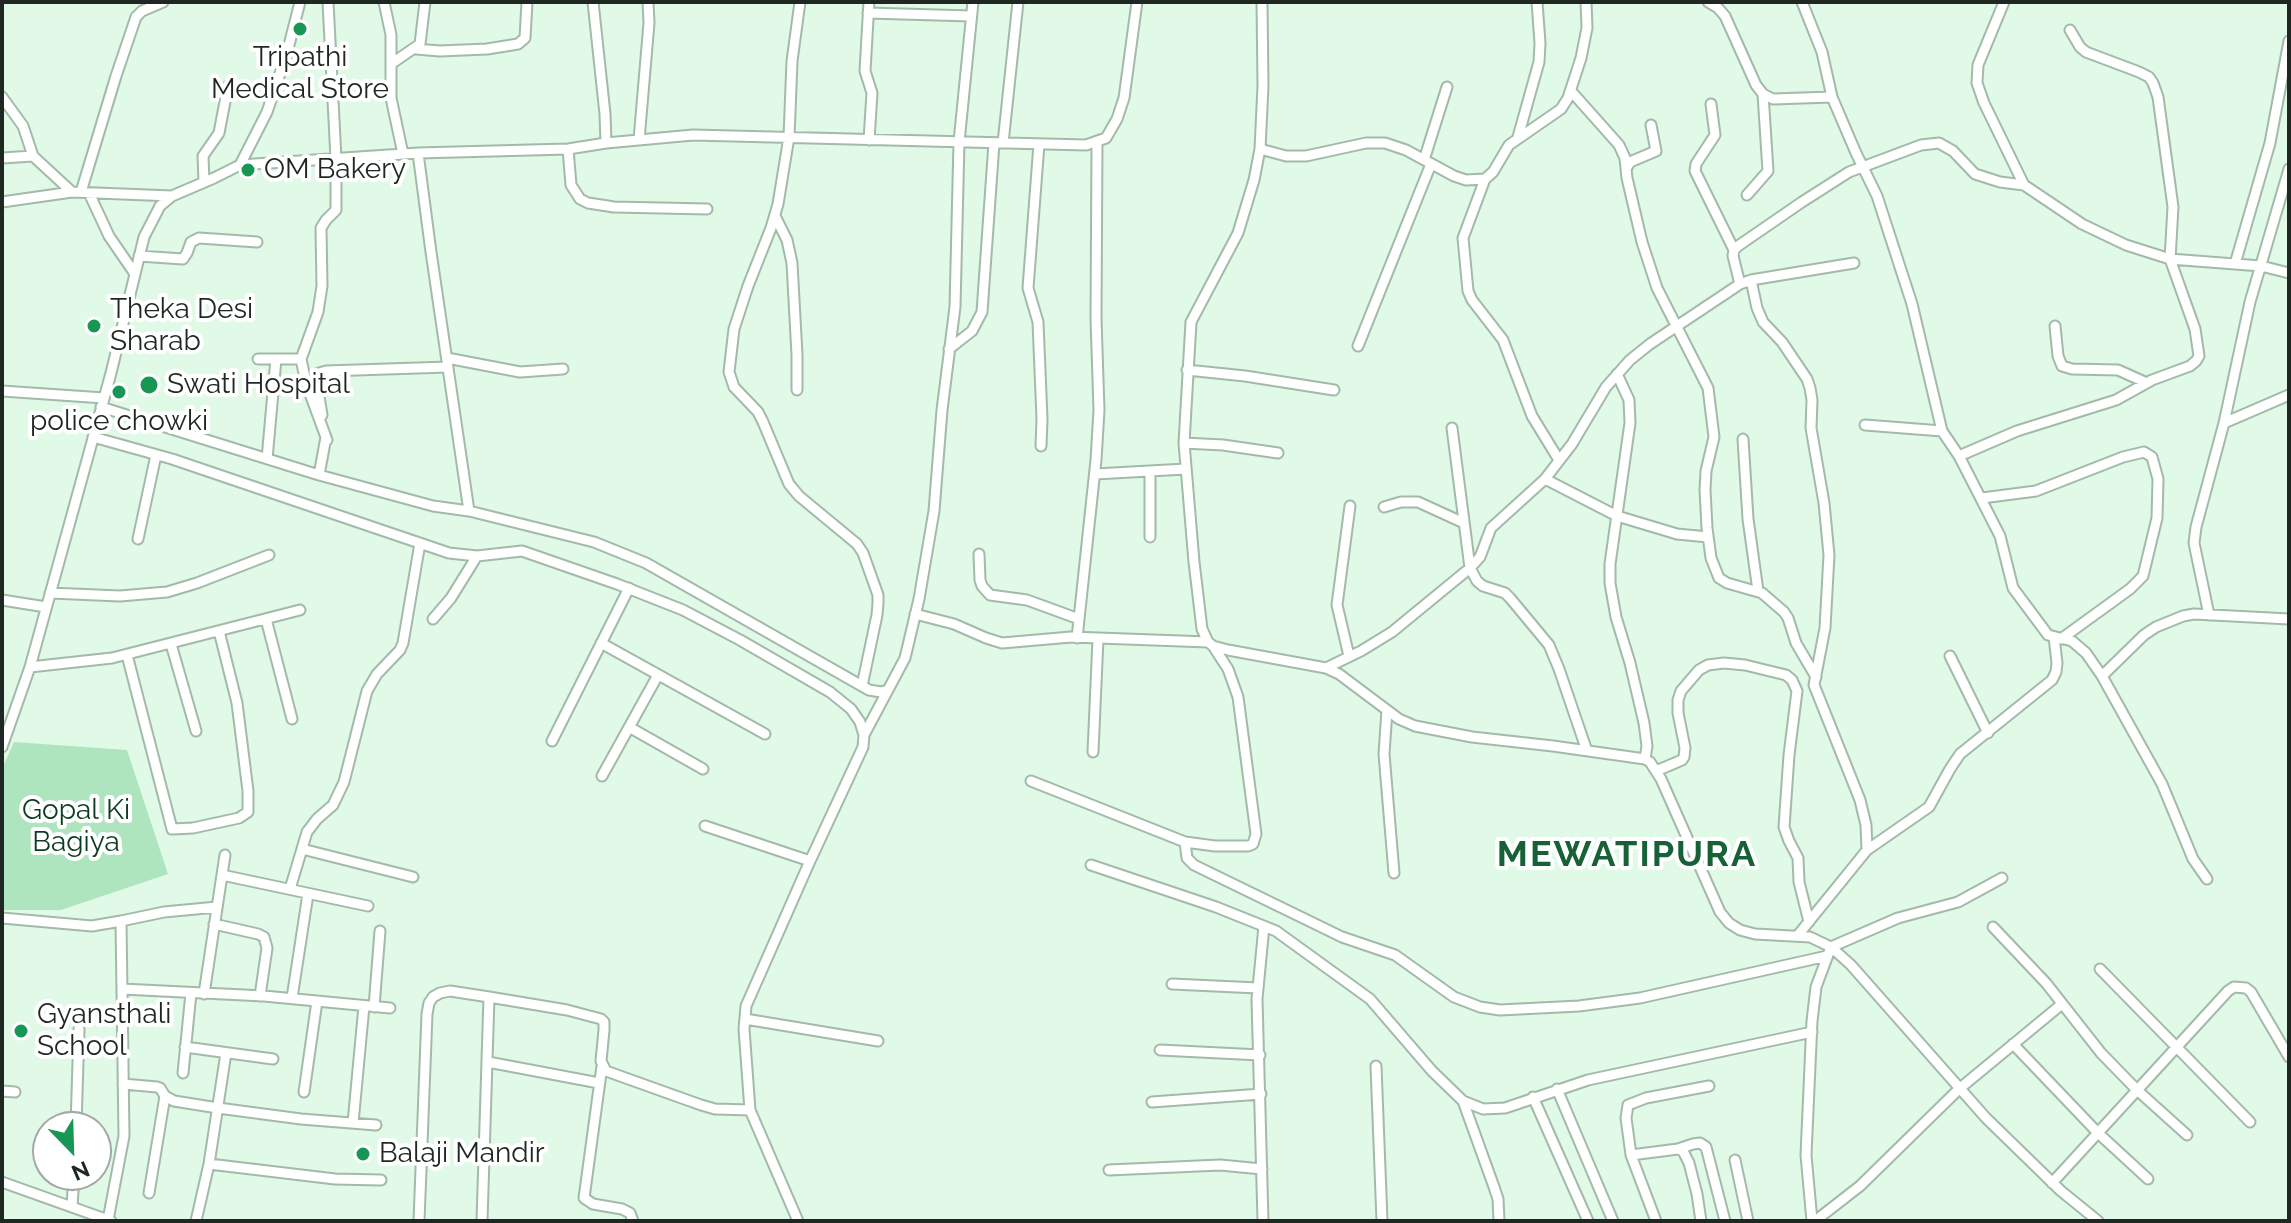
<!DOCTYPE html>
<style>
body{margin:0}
#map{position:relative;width:2291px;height:1223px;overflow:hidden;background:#e1f9e7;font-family:Raleway,sans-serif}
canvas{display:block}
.frame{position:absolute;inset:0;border:4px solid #1e2721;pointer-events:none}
.north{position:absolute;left:32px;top:1111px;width:80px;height:80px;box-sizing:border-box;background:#fff;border:2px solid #a5a9a6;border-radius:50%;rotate:157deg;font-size:22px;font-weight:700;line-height:32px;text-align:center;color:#1e2721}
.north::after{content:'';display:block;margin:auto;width:28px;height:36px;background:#189653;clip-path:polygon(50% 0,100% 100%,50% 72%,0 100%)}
</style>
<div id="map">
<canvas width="2291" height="1223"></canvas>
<div class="frame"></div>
<div class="north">N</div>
</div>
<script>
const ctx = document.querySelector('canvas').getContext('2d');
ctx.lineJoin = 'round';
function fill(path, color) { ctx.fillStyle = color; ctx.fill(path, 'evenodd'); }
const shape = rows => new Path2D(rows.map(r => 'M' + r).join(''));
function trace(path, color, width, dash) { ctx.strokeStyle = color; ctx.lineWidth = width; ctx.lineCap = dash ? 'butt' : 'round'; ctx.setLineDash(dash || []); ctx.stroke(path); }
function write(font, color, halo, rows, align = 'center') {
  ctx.font = font + ' Raleway,sans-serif'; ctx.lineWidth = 8; ctx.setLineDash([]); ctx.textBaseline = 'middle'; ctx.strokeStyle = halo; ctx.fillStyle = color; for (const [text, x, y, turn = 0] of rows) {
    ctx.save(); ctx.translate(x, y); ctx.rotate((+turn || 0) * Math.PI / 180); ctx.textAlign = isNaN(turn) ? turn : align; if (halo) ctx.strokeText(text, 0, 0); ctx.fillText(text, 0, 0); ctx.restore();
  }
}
const green = shape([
 [14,742,127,750,168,874,61,910,2,910,2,769]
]);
const street = shape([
 [384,2,391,35,391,98,403,154],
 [593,2,605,114,606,143],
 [800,2,792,61,789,137,778,204,771,228,748,286,734,329,729,372,734,387,758,412,763,422,789,484,799,496,857,544,863,553,878,595,878,603,877,615,862,686],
 [869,2,865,71,872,93,869,140],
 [1262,2,1263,86,1260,149,1254,180,1238,233,1191,322,1184,443,1194,562,1202,629,1208,642,1213,646,1228,650,1326,668,1339,674,1399,719,1415,726,1472,737,1553,746,1645,759,1650,762,1661,779,1720,912,1729,923,1740,930,1755,934,1810,937,1831,947,1851,965,1986,1118,2061,1191,2098,1221],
 [1708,2,1718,8,1725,16,1756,85,1763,94,1773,99,1832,97],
 [1802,2,1822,52,1832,97,1856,153,1877,196,1912,304,1942,431,1959,456,2000,536,2013,588,2048,635,2072,641,2086,653,2102,676,2162,784,2193,859,2207,879],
 [2004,2,1978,65,1977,83,1984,103,2024,185],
 [868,13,971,16],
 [416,49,440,51,487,49,518,44,525,38,527,2],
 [391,64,420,44,425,2],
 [1571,91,1619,145,1625,158,1626,168],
 [2,97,23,126,33,156,72,192],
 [1711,104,1715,135,1696,164,1695,171,1734,250],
 [1651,125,1656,151,1630,162,1626,169,1627,178,1642,242,1657,288,1708,388,1714,437,1706,471,1705,490,1707,528,1711,558,1719,578,1727,583,1762,593,1784,612,1788,618,1796,643,1816,677],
 [1518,137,1539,62,1540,43,1537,2],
 [639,140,649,23,648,2],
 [1003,143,1018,2],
 [1039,144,1028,288,1038,322,1042,419,1041,446],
 [568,149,571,185,580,199,588,203,614,207,707,209],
 [1260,149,1286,156,1306,156,1366,143,1385,143,1406,150,1454,176,1466,180,1485,179],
 [418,153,431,252,469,511,594,542,646,563,869,690,881,692,888,690,905,658,919,599,934,511,942,410,955,307,959,142,973,2],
 [2,158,33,156],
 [1424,160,1447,87],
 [240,165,418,153,568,149,606,143,693,135,1086,145,1106,138,1117,119,1124,98,1137,2],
 [204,182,203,156,219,133,228,86],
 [81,192,116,76,136,17,142,11,163,2],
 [89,193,109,236,135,274],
 [1747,195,1768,171,1763,94],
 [2,202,72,192,172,196],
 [775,216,787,240,792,263,797,355,797,390],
 [139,256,183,259,187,253,191,242,199,238,257,242],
 [2235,264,2270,143,2289,41],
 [1751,280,1757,308,1763,322,1782,342,1807,379,1810,388,1812,400,1811,428,1824,503,1829,555,1825,628,1814,685,1860,800,1866,825,1867,850],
 [1740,284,1733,256,1734,250,1738,246,1802,202,1849,172,1921,145,1939,143,1953,151,1975,174,2000,182,2024,185,2082,224,2126,245,2170,259,2261,266,2289,273],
 [2055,326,2058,356,2062,366,2072,369,2118,370,2147,383],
 [1358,346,1431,164],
 [949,349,972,331,982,312,994,143],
 [447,358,520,372,563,369],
 [258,359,301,359],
 [1187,370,1245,376,1334,390],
 [1617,374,1629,400,1630,423,1610,564,1610,583,1616,617,1630,663,1644,723,1647,746,1645,759],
 [2,391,104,398],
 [101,407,319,475,433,506,469,511],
 [322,415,316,378,319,373,326,371,448,367],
 [2224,423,2289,395],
 [1865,425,1942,431],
 [1452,428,1470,568,1477,581,1483,586,1505,593,1510,598,1549,645,1559,669,1587,751],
 [93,437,172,459,449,553,477,556,522,551,617,584,683,610,740,640,830,692,851,709,860,722,864,735,863,747,810,861,746,1006,744,1029,750,1110,798,1221],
 [1743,439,1748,519,1758,591],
 [327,440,306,383,301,359,318,312,322,286,321,228,326,220,336,210,336,159,328,2],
 [1184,443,1223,445,1278,453],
 [1959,456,2017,431,2116,400,2152,380,2190,366,2196,361,2199,356,2195,329,2170,259,2173,207,2158,97,2153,83,2149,77,2139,72,2086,52,2080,47,2070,30],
 [267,459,276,359],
 [1559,460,1532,416,1503,340,1472,300,1468,291,1463,238,1485,179,1493,172,1509,145,1561,109,1568,98,1581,58,1587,28,1586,2],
 [1095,474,1186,469],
 [319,475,326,437],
 [1545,479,1617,516,1677,534,1708,537],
 [1982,498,2036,491,2123,457,2144,452,2152,457,2158,479,2157,518,2143,576,2130,589,2061,639],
 [1384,507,1401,502,1418,502,1464,523],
 [1150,537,1150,471],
 [138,539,156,455],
 [979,554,980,580,982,586,990,595,1027,600,1079,619],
 [50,593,120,596,167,592,197,583,269,555],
 [2,600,46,607],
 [915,614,954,624,986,638,1002,643,1071,637,1208,642],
 [2209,615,2194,543,2196,527,2224,423,2250,302,2289,169],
 [266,619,292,719],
 [433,619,451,598,477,556],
 [1077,638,1096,460,1099,410,1096,319,1097,142],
 [601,643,765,734],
 [171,644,196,731],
 [127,655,172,829,193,828,239,818,248,812,248,791,237,703,219,631],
 [1349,656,1337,605,1350,506],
 [1950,656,1988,733],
 [30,667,112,658,300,610],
 [1326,668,1361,651,1392,632,1470,568,1480,557,1491,528,1545,479,1572,444,1606,387,1630,360,1650,344,1740,284,1751,280,1854,263],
 [2102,676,2144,635,2156,627,2183,616,2194,614,2289,619],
 [1387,710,1384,754,1394,873],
 [629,727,703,769],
 [864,735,888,690],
 [552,741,629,588],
 [2,747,30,667,111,373,144,237,160,206,172,196,214,178,240,165,267,112,287,53,300,2],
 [1093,752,1098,639],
 [1656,771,1682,760,1684,757,1685,748,1678,713,1678,700,1681,691,1699,670,1708,665,1724,663,1745,665,1786,675,1792,680,1797,691,1789,755,1784,827,1789,841,1798,858,1799,882,1809,922],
 [602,776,658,675],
 [1031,781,1185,842,1215,846,1248,846,1253,844,1256,834,1238,697,1228,669,1213,646],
 [705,826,810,861],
 [1185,842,1187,858,1194,865,1342,937,1395,955,1454,997,1480,1007,1500,1010,1579,1006,1640,998,1827,956],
 [302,849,413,877],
 [1091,865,1216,907,1276,931,1370,999,1432,1071,1463,1101,1483,1109,1505,1108,1588,1080,1812,1032],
 [222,875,368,906],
 [290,889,307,832,317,819,333,805,344,782,367,691,377,674,400,650,403,643,420,543],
 [2,918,92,926,121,921,124,1136,108,1220],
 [121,921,164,912,217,907],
 [214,924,258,934,264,937,267,948,260,996],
 [1993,927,2046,983,2101,1053,2137,1090,2187,1135],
 [1798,935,1867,850,1929,807,1950,769,1960,754,2052,680,2056,672,2057,663,2054,637],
 [2100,969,2250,1122],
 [1172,984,1258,988],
 [122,989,264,996,390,1008],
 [204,994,225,855],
 [292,998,308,894],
 [374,1007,380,931],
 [745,1019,878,1041],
 [2013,1044,2098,1133,2148,1179],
 [185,1047,273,1059],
 [1160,1050,1260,1055],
 [488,1062,599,1083],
 [602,1066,584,1198,593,1204,622,1209,630,1213,633,1221],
 [1376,1066,1382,1221],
 [183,1073,191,993],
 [123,1084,157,1087,160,1088,165,1096,174,1101,218,1108,301,1119,376,1125],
 [1557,1089,1613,1221],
 [2,1091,15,1092],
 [304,1092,317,1001],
 [1533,1097,1588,1221],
 [1463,1101,1494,1187,1498,1199,1499,1221],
 [1152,1102,1261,1094],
 [353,1123,364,1006],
 [76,1127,79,1029],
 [1678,1149,1693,1144,1700,1143,1706,1147,1725,1221],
 [1631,1155,1678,1149,1683,1151,1689,1163,1697,1194,1701,1221],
 [1735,1160,1748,1221],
 [209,1164,335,1179,381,1180],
 [1109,1170,1220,1165,1262,1169],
 [2,1182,111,1221],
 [2052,1183,2228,991,2234,987,2246,988,2251,992,2289,1057],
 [149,1193,165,1096],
 [72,1207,74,1175],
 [196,1221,209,1164,226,1053],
 [419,1221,427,1014,429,1003,433,997,440,993,450,991,489,997,567,1010,601,1019,604,1022,604,1030,601,1061,606,1071,701,1105,715,1109,750,1110],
 [482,1221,489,997],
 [1263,1221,1257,999,1264,926],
 [1656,1221,1631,1155,1626,1118,1628,1105,1646,1098,1709,1086],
 [1812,1221,1806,1155,1812,1021,1816,987,1831,947,1898,918,1958,902,2002,878],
 [1815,1221,1860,1186,1959,1089,2062,1004]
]);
const markers = [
 [300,29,8,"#189653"],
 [248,170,8,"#189653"],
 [94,326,8,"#189653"],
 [149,385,10,"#189653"],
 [119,392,8,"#189653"],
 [21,1031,8,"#189653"],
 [363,1154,8,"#189653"]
];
const poiNames = [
 ["Tripathi",300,58,"center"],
 ["Medical Store",300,90,"center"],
 ["OM Bakery",264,170],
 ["Theka Desi",110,310],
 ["Sharab",110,342],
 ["Swati Hospital",167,385],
 ["police chowki",119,422,"center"],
 ["Gyansthali",37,1015],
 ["School",37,1047],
 ["Balaji Mandir",379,1154]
];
const parkNames = [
 ["Gopal Ki",76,811],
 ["Bagiya",76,843]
];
const districtNames = [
 ["MEWATIPURA",1627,855]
];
fill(green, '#afe5be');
trace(street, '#a3baa9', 13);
trace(street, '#fff', 9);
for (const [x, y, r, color] of markers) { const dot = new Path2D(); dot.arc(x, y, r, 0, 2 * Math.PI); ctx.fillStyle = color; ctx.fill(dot); trace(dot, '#fff', 3); }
write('28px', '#1e2721', '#fff', poiNames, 'left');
write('28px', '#0b3c20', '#fff', parkNames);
ctx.letterSpacing = '2px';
write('bold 36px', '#166136', '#fff', districtNames);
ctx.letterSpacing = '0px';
</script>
